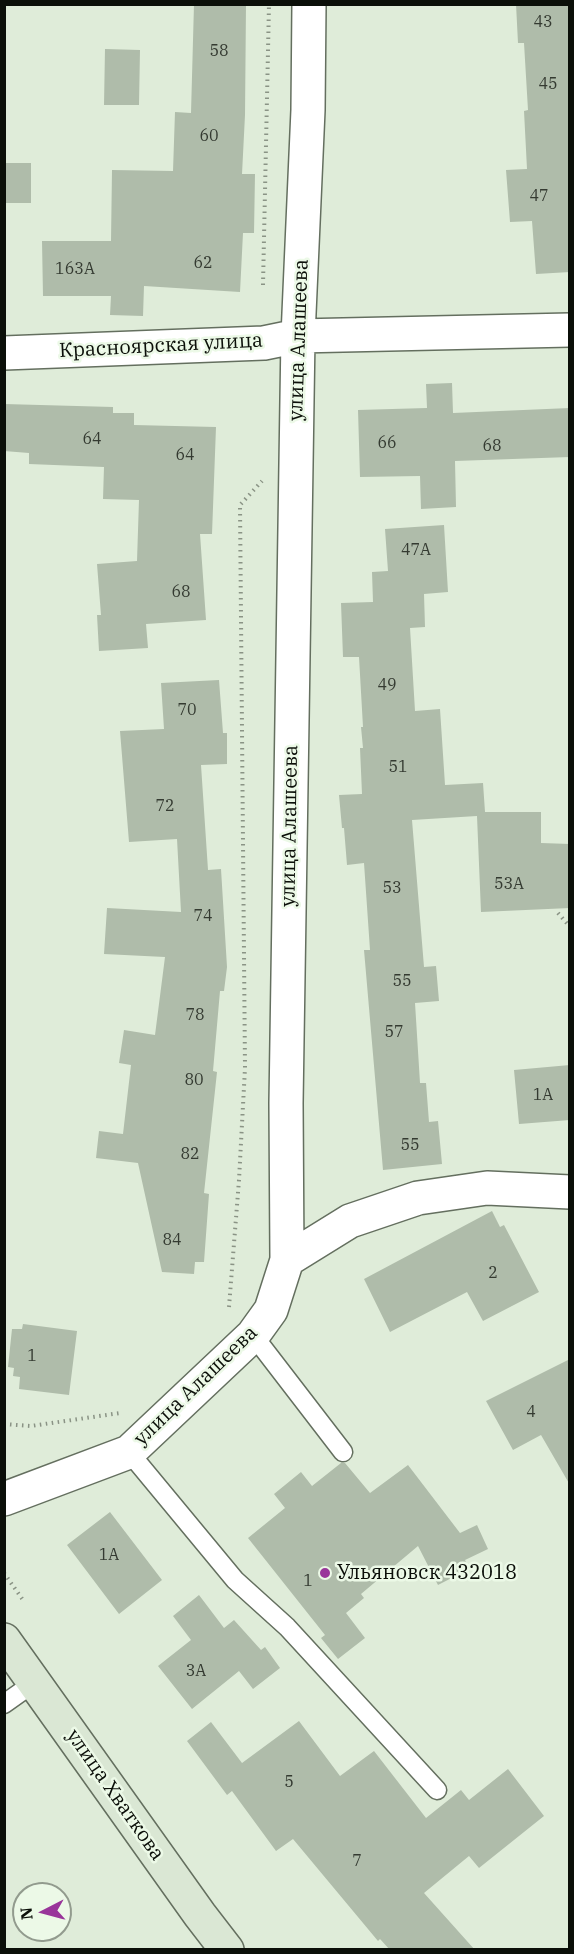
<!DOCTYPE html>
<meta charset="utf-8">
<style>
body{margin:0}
#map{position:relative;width:574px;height:1954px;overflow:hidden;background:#dfecd9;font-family:"IBM Plex Serif",serif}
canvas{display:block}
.frame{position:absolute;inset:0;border:6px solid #0b0f09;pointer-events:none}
.north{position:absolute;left:12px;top:1882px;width:60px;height:60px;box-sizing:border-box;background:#ecf9e7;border:2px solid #929b8e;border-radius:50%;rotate:264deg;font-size:16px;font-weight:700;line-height:24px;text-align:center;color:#0b0f09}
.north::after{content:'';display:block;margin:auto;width:21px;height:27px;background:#99359a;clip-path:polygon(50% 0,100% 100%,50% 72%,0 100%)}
</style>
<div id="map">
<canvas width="574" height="1954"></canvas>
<div class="frame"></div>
<div class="north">N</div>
</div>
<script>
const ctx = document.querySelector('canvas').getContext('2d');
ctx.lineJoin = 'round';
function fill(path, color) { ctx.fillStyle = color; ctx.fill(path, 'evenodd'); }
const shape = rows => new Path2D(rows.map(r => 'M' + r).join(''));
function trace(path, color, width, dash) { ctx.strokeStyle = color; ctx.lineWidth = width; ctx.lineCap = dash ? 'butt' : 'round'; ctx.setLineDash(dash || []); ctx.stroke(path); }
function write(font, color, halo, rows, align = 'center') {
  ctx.font = font + ' "IBM Plex Serif",serif'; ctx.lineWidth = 5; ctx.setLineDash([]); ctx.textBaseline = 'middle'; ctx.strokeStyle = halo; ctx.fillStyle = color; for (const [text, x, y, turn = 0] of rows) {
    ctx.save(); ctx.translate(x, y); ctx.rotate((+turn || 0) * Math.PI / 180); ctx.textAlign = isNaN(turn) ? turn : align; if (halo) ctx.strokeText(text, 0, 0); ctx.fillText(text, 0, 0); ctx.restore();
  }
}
const building = shape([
 [194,4,246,4,245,115,242,174,255,174,254,233,243,233,240,292,144,286,143,316,110,315,111,296,43,296,42,241,111,241,112,170,173,171,175,112,191,113],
 [516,4,570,4,570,272,536,274,532,221,510,222,506,170,527,169,524,111,528,110,524,43,518,43],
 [105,49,140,50,139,105,104,105],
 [4,163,31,163,31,203,4,203],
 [452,383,453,413,570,408,570,457,455,461,456,507,421,509,420,476,360,477,358,410,427,408,426,384],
 [4,404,113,407,113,413,134,413,134,425,216,427,212,534,200,534,206,620,146,624,148,648,99,651,97,615,101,615,97,564,137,561,139,500,103,499,104,467,29,464,29,453,4,451],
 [444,525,448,592,424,594,425,627,410,628,415,711,440,709,445,785,483,783,485,812,541,812,541,843,570,844,570,908,481,912,477,816,412,820,424,967,436,966,439,1001,415,1003,420,1083,426,1083,429,1122,438,1121,442,1164,383,1170,364,950,370,950,364,863,347,865,344,828,342,828,339,795,362,794,360,748,363,748,361,727,363,727,359,657,343,657,341,603,373,602,372,572,388,571,385,529],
 [219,680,223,733,227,733,227,764,201,765,208,870,221,869,227,967,224,991,220,991,213,1071,217,1072,204,1193,209,1194,204,1262,195,1262,194,1274,162,1272,138,1163,96,1158,99,1131,123,1134,131,1065,119,1063,124,1030,155,1035,165,957,104,954,107,908,181,912,177,839,129,842,120,731,164,729,161,683],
 [570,1065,570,1120,519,1124,514,1070],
 [492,1211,500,1227,504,1225,539,1292,483,1321,467,1292,390,1332,364,1279],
 [23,1324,77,1331,69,1395,19,1389,20,1377,13,1376,14,1368,8,1367,12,1329,22,1329],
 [570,1359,570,1485,541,1435,513,1450,486,1401],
 [341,1463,345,1463,370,1493,408,1465,460,1533,477,1525,488,1549,465,1560,469,1569,438,1585,418,1546,361,1594,364,1598,346,1613,365,1638,338,1659,321,1638,325,1635,248,1538,285,1508,274,1494,301,1472,312,1486],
 [110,1512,162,1580,119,1614,67,1545],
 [199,1595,224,1628,234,1620,261,1650,265,1647,280,1668,253,1689,239,1671,192,1709,158,1666,191,1640,173,1616],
 [299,1721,340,1776,374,1751,426,1818,461,1790,469,1800,508,1769,544,1816,479,1868,469,1856,424,1893,475,1950,390,1950,380,1939,378,1941,293,1839,276,1851,232,1791,227,1795,187,1741,211,1722,242,1763]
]);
const path = shape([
 [263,285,269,4],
 [558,913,570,927],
 [229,1307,239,1180,245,1068,240,505,262,481],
 [4,1424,31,1426,120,1413],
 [4,1573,23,1600]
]);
const service = shape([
 [253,1335,343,1452],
 [129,1452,235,1580,287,1627,437,1790],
 [4,1704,35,1682]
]);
const minor = shape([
 [4,353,264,343,298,336,570,330],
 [287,1260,350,1221,418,1198,487,1188,570,1192],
 [4,1499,129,1452,253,1335,271,1310,287,1260,286,1103,298,336,308,110,309,4]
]);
const secondary = shape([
 [4,1640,200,1915,227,1950]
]);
const markers = [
 [325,1573,6,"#99359a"]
];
const numberNames = [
 ["43",543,22],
 ["58",219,51],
 ["45",548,84],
 ["60",209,136],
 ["47",539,196],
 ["62",203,263],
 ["163А",75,269],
 ["64",92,439],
 ["66",387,443],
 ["68",492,446],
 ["64",185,455],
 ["47А",416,550],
 ["68",181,592],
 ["49",387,685],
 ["70",187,710],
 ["51",398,767],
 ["72",165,806],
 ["53А",509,884],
 ["53",392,888],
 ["74",203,916],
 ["55",402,981],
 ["78",195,1015],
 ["57",394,1032],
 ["80",194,1080],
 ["1А",543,1095],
 ["55",410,1145],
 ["82",190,1154],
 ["84",172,1240],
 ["2",493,1273],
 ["1",32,1356],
 ["4",531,1412],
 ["1А",109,1555],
 ["1",308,1581],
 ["3А",196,1671],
 ["5",289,1782],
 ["7",357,1861]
];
const streetNames = [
 ["улица Алашеева",299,340,-88],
 ["Красноярская улица",161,346,-3],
 ["улица Алашеева",290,826,-89],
 ["улица Алашеева",196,1386,-44],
 ["улица Хваткова",115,1795,55]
];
const poiNames = [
 ["Ульяновск 432018",337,1573]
];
fill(building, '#afbcaa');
trace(service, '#646f5f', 21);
trace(minor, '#646f5f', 36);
trace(secondary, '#646f5f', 36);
trace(path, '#8a9385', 4, [1.5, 4.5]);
trace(service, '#fff', 18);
trace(minor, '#fff', 33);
trace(secondary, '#dae7d4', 33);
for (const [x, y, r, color] of markers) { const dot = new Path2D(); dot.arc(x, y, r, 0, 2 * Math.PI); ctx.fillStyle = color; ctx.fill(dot); trace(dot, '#ecf9e7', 2); }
write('16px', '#343a31', null, numberNames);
write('20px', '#0b0f09', '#ecf9e7', streetNames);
write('20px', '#0b0f09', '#ecf9e7', poiNames, 'left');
</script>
